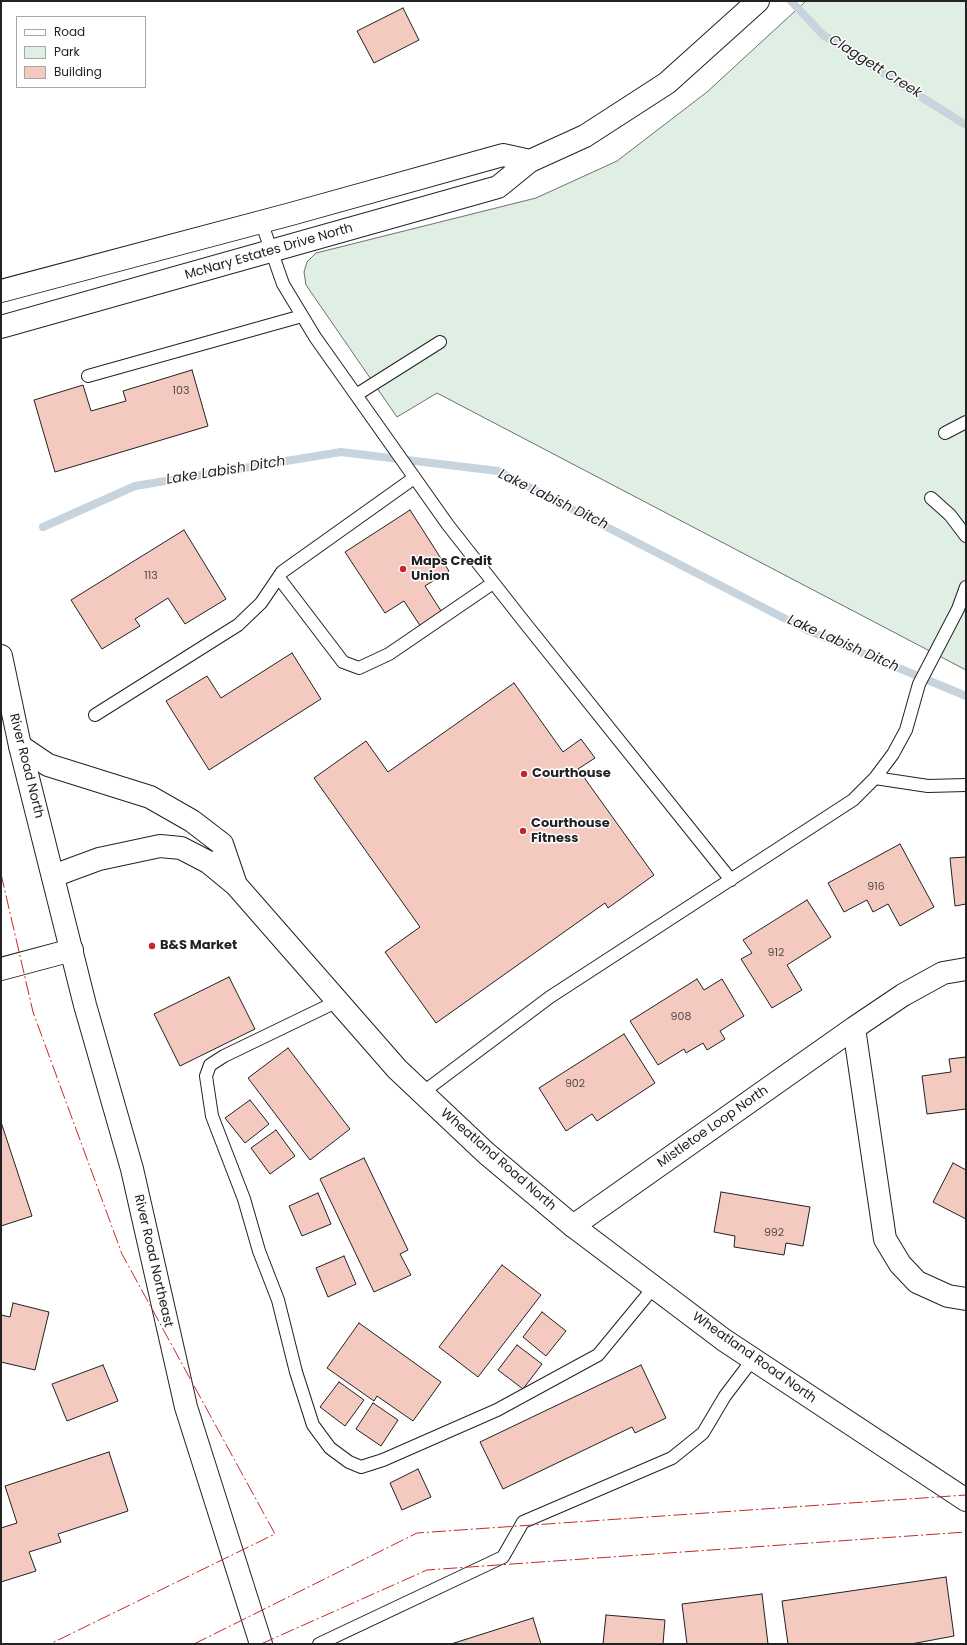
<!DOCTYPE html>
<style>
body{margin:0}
#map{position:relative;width:967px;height:1645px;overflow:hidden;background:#fff;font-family:Poppins,sans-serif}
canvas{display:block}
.frame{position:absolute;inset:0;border:2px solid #222;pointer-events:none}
.legend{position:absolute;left:16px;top:16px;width:130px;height:72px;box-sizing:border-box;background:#fff;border:1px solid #a7a7a7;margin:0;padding:5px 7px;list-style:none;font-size:12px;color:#222}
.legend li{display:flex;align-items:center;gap:8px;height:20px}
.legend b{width:20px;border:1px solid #a7a7a7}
</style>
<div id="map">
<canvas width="967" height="1645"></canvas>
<div class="frame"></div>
<ul class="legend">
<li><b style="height:5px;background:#fff"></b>Road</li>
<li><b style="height:11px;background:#e0efe3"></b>Park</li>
<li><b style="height:11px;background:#f3c9c0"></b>Building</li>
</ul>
</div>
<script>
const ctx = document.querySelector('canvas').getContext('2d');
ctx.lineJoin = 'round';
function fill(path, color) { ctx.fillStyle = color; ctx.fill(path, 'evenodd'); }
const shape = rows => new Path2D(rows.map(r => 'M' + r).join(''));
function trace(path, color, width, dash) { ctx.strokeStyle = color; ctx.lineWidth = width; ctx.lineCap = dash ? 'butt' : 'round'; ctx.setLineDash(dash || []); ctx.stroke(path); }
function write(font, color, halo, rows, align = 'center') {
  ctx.font = font + ' Poppins,sans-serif'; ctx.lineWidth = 3; ctx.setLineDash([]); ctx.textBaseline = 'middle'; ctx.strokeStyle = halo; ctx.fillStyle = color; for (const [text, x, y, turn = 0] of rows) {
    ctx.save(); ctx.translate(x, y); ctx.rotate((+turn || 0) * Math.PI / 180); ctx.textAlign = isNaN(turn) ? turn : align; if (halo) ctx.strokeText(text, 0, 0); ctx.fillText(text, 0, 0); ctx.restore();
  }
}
const green = shape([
 [806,1,966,1,966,670,437,393,397,417,306,285,304,272,307,262,316,253,536,198,617,161,707,92,806,1]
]);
const stream = shape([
 [791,1,823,35,966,125],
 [43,527,135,486,341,452,498,471,807,630,966,696]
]);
const building = shape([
 [403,8,419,40,374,63,357,31,403,8],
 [192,370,208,426,55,472,34,400,83,385,91,411,126,401,123,391,192,370],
 [410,510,449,571,425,586,443,614,421,627,404,601,385,613,345,552,410,510],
 [184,530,226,599,185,624,168,598,135,619,140,626,102,649,71,600,184,530],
 [292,653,321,699,209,770,166,701,207,676,221,698,292,653],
 [514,683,563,752,581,739,595,758,578,769,654,875,608,908,605,903,436,1023,385,952,420,927,314,778,366,741,388,772,514,683],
 [900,844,934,907,900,926,888,904,873,912,867,900,844,912,828,883,900,844],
 [966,857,966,904,955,906,950,858,966,857],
 [807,900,831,937,787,965,802,990,772,1008,741,959,752,953,743,940,807,900],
 [229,977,255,1029,180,1066,154,1014,229,977],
 [697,979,704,990,722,979,744,1016,720,1031,725,1039,707,1050,703,1043,686,1053,684,1049,658,1065,630,1021,697,979],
 [624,1034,655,1083,597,1121,592,1114,566,1131,539,1088,624,1034],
 [288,1048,350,1129,310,1160,248,1078,288,1048],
 [966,1057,966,1109,927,1114,922,1076,951,1072,949,1059,966,1057],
 [250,1100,269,1124,245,1143,225,1118,250,1100],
 [1,1122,32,1216,1,1226,1,1122],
 [276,1130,295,1156,270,1174,251,1148,276,1130],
 [364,1158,408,1250,400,1254,411,1275,374,1292,320,1179,364,1158],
 [953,1163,966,1170,966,1219,933,1202,953,1163],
 [721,1192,810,1207,803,1246,786,1243,784,1255,734,1247,735,1236,714,1232,721,1192],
 [318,1193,331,1224,302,1236,289,1206,318,1193],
 [344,1256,356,1284,328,1297,316,1268,344,1256],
 [502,1265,541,1295,478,1377,439,1347,502,1265],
 [13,1303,49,1312,35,1370,1,1362,1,1315,10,1317,13,1303],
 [542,1312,566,1331,546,1356,523,1337,542,1312],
 [359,1323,441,1382,413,1421,377,1396,374,1401,327,1368,359,1323],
 [517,1345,542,1364,523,1389,498,1370,517,1345],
 [103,1365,118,1401,67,1421,52,1384,103,1365],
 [641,1365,666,1418,635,1433,632,1427,503,1489,480,1442,641,1365],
 [339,1382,364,1400,345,1426,320,1407,339,1382],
 [373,1403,398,1420,381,1446,356,1429,373,1403],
 [109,1452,128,1511,58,1534,61,1542,29,1552,36,1571,1,1582,1,1528,17,1523,5,1486,109,1452],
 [418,1469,431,1497,402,1510,390,1483,418,1469],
 [946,1577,954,1636,911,1644,788,1644,782,1601,946,1577],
 [762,1594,768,1644,687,1644,682,1604,762,1594],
 [606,1615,665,1620,663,1644,603,1644,606,1615],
 [533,1618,541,1644,451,1644,533,1618]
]);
const lane = shape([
 [261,221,283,284,315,337,448,525,525,623,731,880],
 [88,376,302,316],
 [356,395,440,342],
 [945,433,966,422],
 [931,498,950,515,966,536],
 [279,578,343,662,359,668,389,654,493,583],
 [95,715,238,625,261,603,282,572,414,478],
 [875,778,928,786,966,785],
 [338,1001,224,1056,210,1065,206,1076,212,1116,244,1199,259,1251,278,1300,296,1372,313,1425,330,1448,349,1462,361,1467,383,1460,497,1410,598,1355,654,1287],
 [422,1093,550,997,853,800,875,778,893,754,906,730,919,684,958,609,966,587],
 [319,1644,503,1557,523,1522,672,1458,703,1433,725,1396,753,1359]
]);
const street = shape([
 [1,291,291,214,503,155,530,161],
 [1,327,498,187,530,161,585,136,667,83,758,1],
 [1,969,72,950],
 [966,969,943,973,903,995,854,1028,885,1239,900,1264,917,1282,948,1296,966,1299],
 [573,1226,854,1028]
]);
const secondary = shape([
 [20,746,48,765,150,797,192,821,222,844,236,885],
 [53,876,99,859,160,846,181,848,208,862,236,885,397,1069,486,1153,573,1226,724,1340,966,1500]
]);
const primary = shape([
 [1,656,20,746,85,1005,132,1169,186,1407,261,1644]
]);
const power = shape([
 [1,874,33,1012,122,1254,275,1534,50,1644],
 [194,1644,417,1533,966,1495],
 [261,1644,427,1570,966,1532]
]);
const markers = [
 [403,569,4,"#c62828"],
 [524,774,4,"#c62828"],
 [523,831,4,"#c62828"],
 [152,946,4,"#c62828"]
];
const numberNames = [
 ["103",181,391],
 ["113",151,576],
 ["916",876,887],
 ["912",776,953],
 ["908",681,1017],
 ["902",575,1084],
 ["992",774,1233]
];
const streetNames = [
 ["McNary Estates Drive North",269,252,-16],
 ["River Road North",26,766,76],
 ["Mistletoe Loop North",713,1127,-35],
 ["Wheatland Road North",498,1160,41],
 ["River Road Northeast",153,1261,77],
 ["Wheatland Road North",754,1358,35]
];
const poiNames = [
 ["Maps Credit",411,562],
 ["Union",411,577],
 ["Courthouse",532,774],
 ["Courthouse",531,824],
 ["Fitness",531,839],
 ["B&S Market",160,946]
];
const waterNames = [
 ["Claggett Creek",875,67,32],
 ["Lake Labish Ditch",226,471,-9],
 ["Lake Labish Ditch",553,500,26],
 ["Lake Labish Ditch",843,644,24]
];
fill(green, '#e0efe3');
trace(green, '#6f6f6f', 1);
trace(stream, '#c7d3dd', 8);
fill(building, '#f3c9c0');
trace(building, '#222', 1);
trace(lane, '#222', 14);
trace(street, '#222', 24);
trace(secondary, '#222', 24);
trace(primary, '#222', 24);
trace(lane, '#fff', 12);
trace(street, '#fff', 22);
trace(secondary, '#fff', 22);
trace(primary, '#fff', 22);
trace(power, '#c62828', 1, [14, 3, 2, 3]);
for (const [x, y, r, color] of markers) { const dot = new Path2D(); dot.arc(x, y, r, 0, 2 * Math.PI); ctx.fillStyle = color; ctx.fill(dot); trace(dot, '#fff', 1.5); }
write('11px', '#564c4a', null, numberNames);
write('13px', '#222', '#fff', streetNames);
write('bold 13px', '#222', '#fff', poiNames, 'left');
write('italic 14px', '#222', '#fff', waterNames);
</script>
